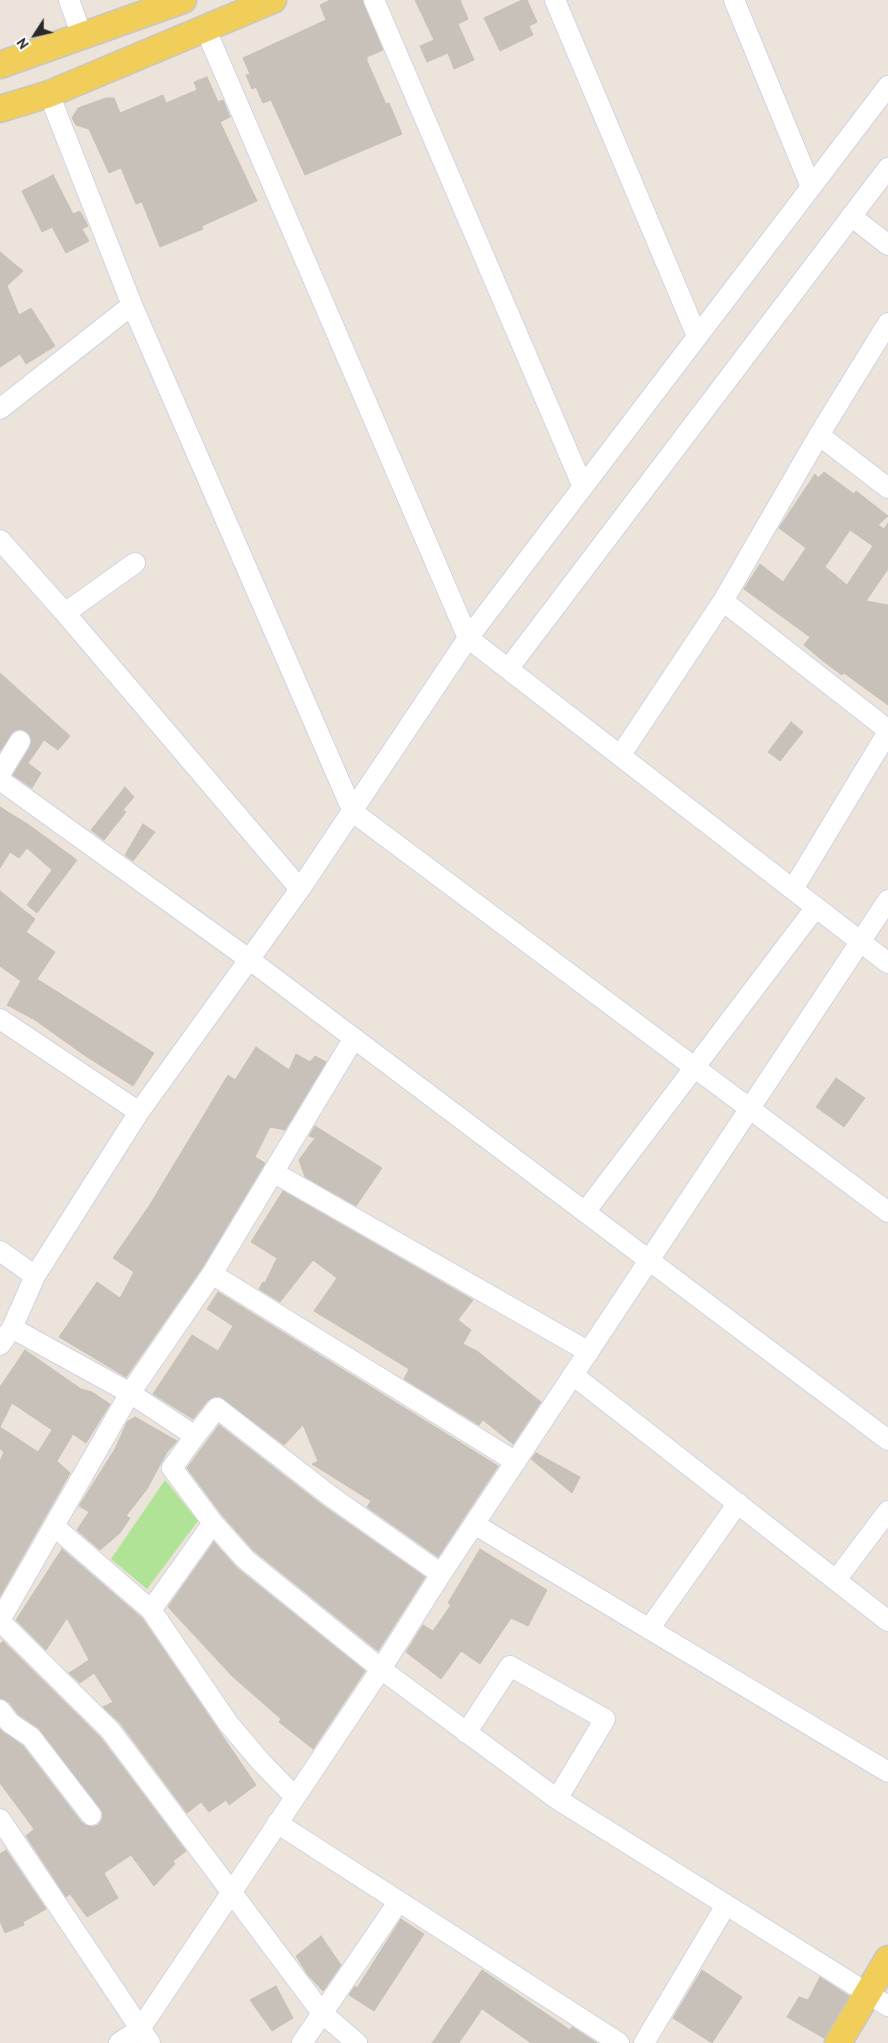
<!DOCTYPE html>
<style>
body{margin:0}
#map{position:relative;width:888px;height:2043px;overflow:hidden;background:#ece4da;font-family:"PT Sans",sans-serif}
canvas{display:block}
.north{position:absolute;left:10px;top:10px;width:50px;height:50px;-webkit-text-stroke:4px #fff;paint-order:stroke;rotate:235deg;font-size:14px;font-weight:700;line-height:20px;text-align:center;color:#292929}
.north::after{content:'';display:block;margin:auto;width:18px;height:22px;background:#292929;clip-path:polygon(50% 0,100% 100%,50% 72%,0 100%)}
</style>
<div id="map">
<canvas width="888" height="2043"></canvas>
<div class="north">N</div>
</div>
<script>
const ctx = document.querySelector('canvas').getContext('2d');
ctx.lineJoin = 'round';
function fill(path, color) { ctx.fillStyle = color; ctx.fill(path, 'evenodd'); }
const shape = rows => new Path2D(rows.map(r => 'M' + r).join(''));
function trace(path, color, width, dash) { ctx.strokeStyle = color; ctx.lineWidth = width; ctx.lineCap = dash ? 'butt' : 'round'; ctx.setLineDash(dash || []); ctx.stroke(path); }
const green = shape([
 [165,1480,198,1521,147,1589,111,1559]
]);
const building = shape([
 [330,0,362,0,383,50,367,57,367,61,386,104,389,103,402,134,305,175,271,100,263,103,256,87,252,89,246,75,250,74,243,58,326,20,320,5,330,0],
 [415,0,460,0,468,19,458,24,474,60,454,69,448,53,427,62,420,46,434,40,415,0],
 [522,0,527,0,537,22,529,26,533,35,500,51,484,18,522,0],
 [207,77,218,102,223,100,230,117,220,122,257,201,202,226,203,229,160,247,142,202,136,204,121,168,109,173,89,129,76,125,72,118,78,108,106,98,114,98,120,113,163,95,166,103,197,90,194,82,207,77],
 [53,175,73,214,80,211,88,226,82,229,89,241,66,253,52,227,42,232,22,191,53,175],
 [0,252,23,271,7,286,19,315,31,308,55,346,26,364,20,354,0,367,0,252],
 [824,472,854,494,856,491,888,516,878,525,884,529,888,523,888,569,866,601,888,605,888,705,844,673,842,675,823,661,804,645,810,637,744,589,760,564,783,582,806,548,779,528,815,474,818,478,824,472],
 [850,530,873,546,847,585,825,567,850,530],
 [0,673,70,736,58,750,44,740,28,763,41,773,32,788,13,775,30,747,30,735,21,729,15,730,0,751,0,673],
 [791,722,803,732,780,761,768,752,791,722],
 [125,787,134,797,123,810,126,812,104,840,91,830,125,787],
 [0,807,29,825,77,860,37,913,27,905,52,870,27,848,19,858,10,852,0,868,0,807],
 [143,824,155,832,133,861,125,855,143,824],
 [0,891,35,919,26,932,55,952,37,979,154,1053,133,1086,84,1055,35,1020,7,1005,21,981,0,966,0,891],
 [256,1047,289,1070,296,1054,310,1062,315,1056,326,1062,285,1130,270,1127,255,1157,265,1163,202,1268,126,1377,59,1337,97,1282,120,1298,134,1272,113,1258,149,1206,228,1075,235,1080,256,1047],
 [836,1078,865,1098,844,1127,816,1107,836,1078],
 [315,1126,382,1168,356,1206,305,1177,299,1160,315,1138,309,1136,315,1126],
 [283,1191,473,1300,458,1320,471,1330,463,1344,477,1351,541,1402,513,1444,483,1420,479,1425,404,1379,409,1369,314,1311,337,1278,313,1260,280,1302,259,1289,263,1282,265,1283,277,1258,251,1242,283,1191],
 [218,1292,498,1466,438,1557,367,1507,371,1501,312,1464,318,1461,303,1425,284,1445,219,1396,208,1400,193,1419,153,1394,192,1335,218,1351,233,1326,207,1309,218,1292],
 [25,1350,81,1389,92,1392,110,1404,86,1443,73,1434,57,1461,70,1473,0,1596,0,1461,4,1452,0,1449,0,1387,25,1350],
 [12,1403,52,1430,38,1452,0,1427,12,1403],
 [135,1417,177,1441,167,1452,147,1489,126,1516,130,1518,120,1533,100,1550,77,1530,89,1512,79,1506,115,1449,127,1422,135,1417],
 [219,1425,322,1505,425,1577,378,1651,253,1550,222,1515,187,1468,219,1425],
 [536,1453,580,1477,572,1493,531,1459,536,1453],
 [214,1542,237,1568,365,1671,313,1749,279,1722,281,1719,232,1676,168,1607,214,1542],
 [62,1549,142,1618,256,1785,229,1805,226,1800,209,1812,201,1802,187,1813,120,1723,103,1707,113,1702,94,1673,80,1683,69,1673,89,1660,67,1618,46,1650,16,1620,62,1549],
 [480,1549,547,1590,528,1626,511,1618,480,1664,461,1651,441,1679,406,1652,423,1625,433,1631,451,1605,448,1603,480,1549],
 [3,1641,101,1738,186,1851,173,1861,175,1864,154,1886,131,1855,104,1873,118,1898,87,1917,70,1894,66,1897,26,1836,34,1829,0,1783,0,1729,23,1746,82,1823,92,1827,98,1825,102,1820,103,1813,40,1730,18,1714,9,1702,0,1698,0,1644,3,1641],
 [6,1850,46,1909,23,1922,24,1925,5,1933,0,1921,0,1854,6,1850],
 [401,1919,424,1934,374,2011,349,1995,355,1986,357,1988,401,1919],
 [321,1936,341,1965,323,1991,308,1975,296,1956,321,1936],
 [482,1970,570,2030,572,2027,597,2043,531,2043,482,2009,459,2043,432,2043,482,1970],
 [702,1970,742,1997,712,2043,673,2018,702,1970],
 [820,1977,849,1996,824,2038,787,2017,799,1997,808,2000,820,1977],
 [276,1986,293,2018,272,2031,250,2000,276,1986]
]);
const minor = shape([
 [69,0,82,36],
 [374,0,583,487],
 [555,0,697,336],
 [734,0,811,187],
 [205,28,468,638,888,963],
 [49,94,132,305,353,812,888,1212],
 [851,216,888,245],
 [0,409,132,305],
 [819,435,888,488],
 [0,540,65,613,300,889],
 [723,601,888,730],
 [65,613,135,563],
 [508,669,888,168],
 [620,756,723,601,819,435,888,323],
 [0,774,20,741],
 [0,780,250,960,888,1440],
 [793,889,888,732],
 [0,1019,139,1112],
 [273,1172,589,1352],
 [585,1212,816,907],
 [0,1251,35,1276],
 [212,1274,516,1462],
 [12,1328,130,1393,195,1436,172,1468,213,1523,245,1559,381,1669,557,1799,888,2006],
 [0,1345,12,1328,35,1276,139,1112,300,889,468,638,888,86],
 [573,1375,888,1621],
 [195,1436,217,1408,329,1495,441,1574],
 [474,1524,888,1772],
 [55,1527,151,1610,228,1723,261,1762,295,1797],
 [836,1580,888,1511],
 [151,1610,213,1523],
 [0,1620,130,1393,212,1274,354,1038],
 [0,1621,110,1730,322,2013,357,2043],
 [649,1629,738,1503],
 [0,1710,10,1723,31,1737,91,1815],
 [466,1733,510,1666,605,1719,557,1799],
 [0,1819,150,2043],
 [277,1823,619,2043],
 [119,2043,140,2029,381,1669,441,1574,888,900],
 [302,2043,399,1901],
 [644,2043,726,1905]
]);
const major = shape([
 [0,65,183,0],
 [0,109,49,94,273,0],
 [838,2043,888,1959]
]);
fill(green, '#b0e396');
fill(building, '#c7c1ba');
trace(building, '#c7c0b4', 1);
trace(minor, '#d0d3e2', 22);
trace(major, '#c7c7c7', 29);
trace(minor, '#fff', 20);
trace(major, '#f1cd5a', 26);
</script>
